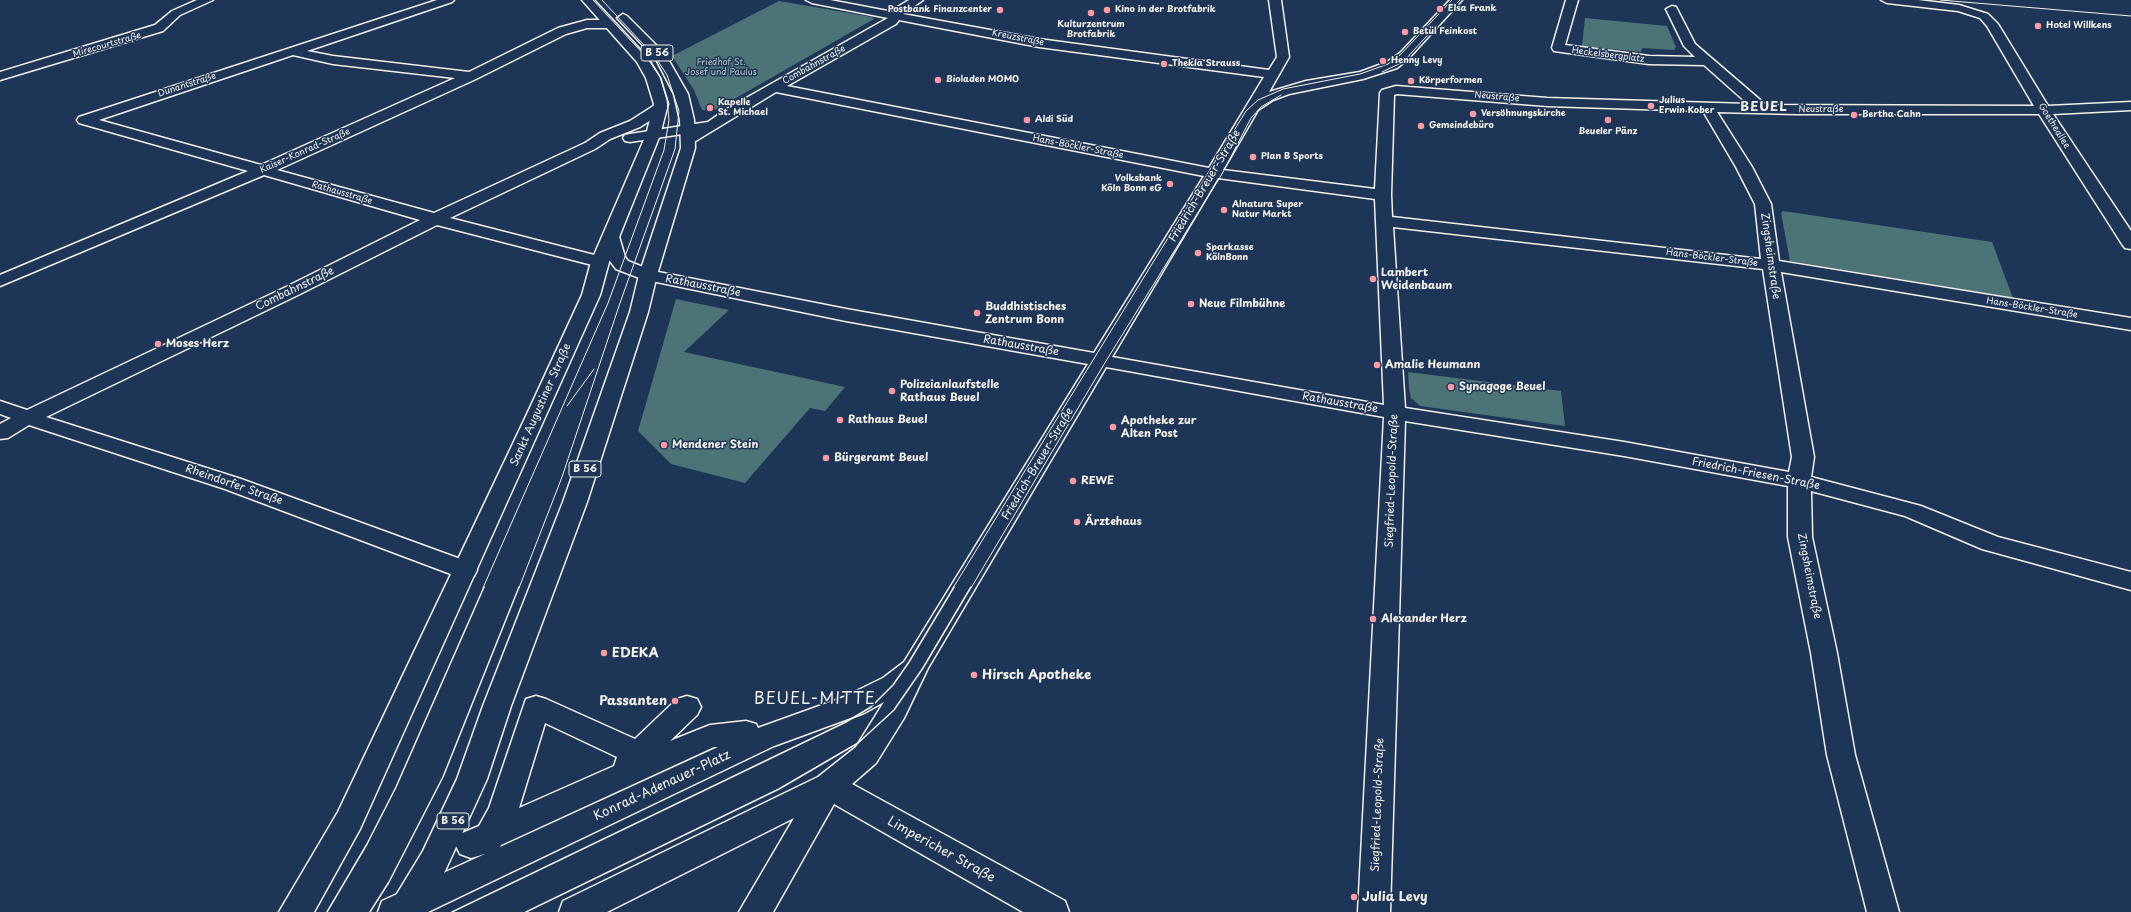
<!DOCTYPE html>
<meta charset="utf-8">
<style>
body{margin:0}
canvas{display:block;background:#1d3557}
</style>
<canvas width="2131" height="912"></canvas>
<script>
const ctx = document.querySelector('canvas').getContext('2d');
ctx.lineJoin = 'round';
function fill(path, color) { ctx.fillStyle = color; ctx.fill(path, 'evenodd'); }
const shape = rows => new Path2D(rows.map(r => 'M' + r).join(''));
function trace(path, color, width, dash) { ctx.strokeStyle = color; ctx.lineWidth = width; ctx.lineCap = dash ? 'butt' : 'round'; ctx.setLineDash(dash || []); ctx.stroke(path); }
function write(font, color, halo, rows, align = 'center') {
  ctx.font = font + ' "Playpen Sans",sans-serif'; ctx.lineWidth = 3; ctx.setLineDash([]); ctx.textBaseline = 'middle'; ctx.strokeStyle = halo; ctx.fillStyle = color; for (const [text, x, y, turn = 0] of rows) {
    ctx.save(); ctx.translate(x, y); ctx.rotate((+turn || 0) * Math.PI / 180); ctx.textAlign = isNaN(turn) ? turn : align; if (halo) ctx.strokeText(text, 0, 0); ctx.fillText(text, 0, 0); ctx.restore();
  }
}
const green = shape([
 [779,1,872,17,874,19,715,110,702,110,694,90,672,56],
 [1585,18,1667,26,1676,47,1674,50,1642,48,1641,52,1582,46],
 [1783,211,1992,242,2013,298,1790,261,1781,213],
 [676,299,729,310,684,352,845,387,825,411,810,408,745,483,671,464,638,431],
 [1408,372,1561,391,1565,426,1420,406,1411,398,1409,389]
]);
const minor = shape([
 [197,0,213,0,180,15,163,31,0,80,0,72,155,25,172,11,197,0],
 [437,0,454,0,452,2,307,51,333,56,469,72,558,28,587,20,610,20,616,24,610,28,587,28,566,34,476,79,277,170,434,213,585,143,600,133,630,121,655,105,665,105,667,108,665,111,640,127,610,139,595,149,450,218,606,258,609,262,606,266,600,267,437,225,296,296,46,417,241,479,474,564,477,570,474,576,465,579,456,576,225,489,29,425,8,438,0,439,0,424,11,418,0,414,0,401,27,410,284,288,420,220,264,175,0,286,0,275,248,171,79,123,77,120,79,117,437,0],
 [293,55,333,64,455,78,261,165,99,120,293,55],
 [806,0,830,0,893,12,896,8,909,0,923,0,903,14,1039,39,1269,70,1277,57,1269,0,1281,0,1289,57,1269,92,1306,81,1360,72,1387,62,1400,53,1450,0,1462,0,1408,59,1397,68,1363,79,1289,94,1273,100,1258,110,1223,170,1375,189,1380,93,1382,90,1396,86,1547,98,1748,104,1704,65,1649,64,1554,51,1552,48,1566,0,1578,0,1565,45,1649,56,1695,57,1684,46,1666,9,1672,6,1676,7,1695,44,1766,105,2034,106,1987,26,1980,18,1958,11,1887,3,1881,0,1918,0,1959,5,1988,14,1998,24,2048,106,2131,102,2131,110,2053,114,2131,231,2131,249,2125,248,2122,244,2039,114,1796,114,1717,112,1752,167,1771,204,1779,261,2131,318,2131,330,1781,272,1814,457,1811,477,1921,506,1998,537,2131,572,2131,590,1982,549,1905,516,1811,491,1812,537,1837,653,1855,755,1899,912,1867,912,1827,755,1811,653,1788,537,1788,486,1624,456,1405,421,1390,912,1358,912,1384,417,1106,367,928,668,904,718,876,763,852,784,1065,901,1069,912,1023,912,834,804,773,912,739,912,794,818,607,912,559,912,563,901,818,777,856,747,884,702,864,713,774,746,428,912,378,912,382,901,485,854,471,858,460,854,455,844,460,834,479,826,489,808,526,699,536,696,546,699,635,739,677,699,687,696,697,699,701,707,697,715,670,741,710,725,746,721,756,724,758,728,844,697,883,678,904,662,1088,364,846,321,642,279,616,269,607,257,604,237,606,233,618,233,625,257,628,261,653,271,846,309,1094,353,1204,176,776,92,694,142,684,142,682,139,689,133,630,142,625,141,623,138,625,135,630,134,708,122,725,110,888,18,812,3,806,0],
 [899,20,1039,47,1264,77,1209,168,787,86,896,24,899,20],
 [1397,94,1547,106,1703,111,1736,167,1755,204,1761,259,1392,217,1391,195,1394,95,1397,94],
 [1218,178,1375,199,1384,405,1112,357,1218,178],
 [1393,227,1763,269,1792,457,1789,472,1624,442,1405,408,1393,227],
 [545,723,617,757,614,766,519,808,545,723],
 [714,747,718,747,500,847,501,845,714,747]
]);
const major = shape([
 [582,0,594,0,647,57,660,78,668,104,660,135,609,262,600,295,360,829,314,912,279,912,338,812,528,412,582,295,591,262,646,135,654,104,646,78,637,62,582,0],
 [623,14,627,16,665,54,688,94,694,120,695,148,657,275,648,312,587,502,511,706,487,779,445,871,420,912,386,912,423,851,457,779,483,706,563,502,630,312,639,275,681,148,680,120,674,94,656,59,617,18,623,14]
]);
const tramFar1 = shape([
 [1940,0,2131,16],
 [1448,12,1460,0],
 [1382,72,1403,62,1436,26],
 [567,406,594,369],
 [483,588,608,303,664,150,669,120,667,100,660,77,648,59,593,0],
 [519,588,562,477,620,303,675,149,679,111,667,75,656,58,602,0],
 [953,588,1246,111,1258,100,1283,89,1360,74,1388,64,1400,55,1452,0],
 [971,588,1106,361,1222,174,1251,118,1261,107,1281,95]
]);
const tram = shape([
 [327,912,367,844,396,787,484,587],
 [370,912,389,882,443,777,519,587],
 [452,912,846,722,871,707,893,685,909,662,954,587],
 [526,912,779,789,858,743,894,710,923,668,971,587]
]);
const markers = [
 [1440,9,4,"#ff9aa2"],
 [1000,10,4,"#ff9aa2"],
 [1107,10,4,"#ff9aa2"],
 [1091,13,4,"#ff9aa2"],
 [2038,26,4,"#ff9aa2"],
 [1405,32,4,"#ff9aa2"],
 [1383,61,4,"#ff9aa2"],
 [1164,64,4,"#ff9aa2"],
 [938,80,4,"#ff9aa2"],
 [1411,81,4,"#ff9aa2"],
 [1651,106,4,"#ff9aa2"],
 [710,108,4,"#ff9aa2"],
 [1473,114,4,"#ff9aa2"],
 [1854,115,4,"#ff9aa2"],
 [1027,120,4,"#ff9aa2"],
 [1608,120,4,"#ff9aa2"],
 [1421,126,4,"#ff9aa2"],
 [1253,157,4,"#ff9aa2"],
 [1170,184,4,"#ff9aa2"],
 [1224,210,4,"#ff9aa2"],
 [1198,253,4,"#ff9aa2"],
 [1373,279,4,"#ff9aa2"],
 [1191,304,4,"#ff9aa2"],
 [977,313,4,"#ff9aa2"],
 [158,344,4,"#ff9aa2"],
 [1377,365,4,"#ff9aa2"],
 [1451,387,4,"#ff9aa2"],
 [892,391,4,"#ff9aa2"],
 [840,420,4,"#ff9aa2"],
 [1113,427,4,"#ff9aa2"],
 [664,445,4,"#ff9aa2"],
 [826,458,4,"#ff9aa2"],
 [1073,481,4,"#ff9aa2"],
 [1077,522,4,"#ff9aa2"],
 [1373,619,4,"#ff9aa2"],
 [604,653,4,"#ff9aa2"],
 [974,675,4,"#ff9aa2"],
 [675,701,4,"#ff9aa2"],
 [1354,897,4,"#ff9aa2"]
];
const farPoinames = [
 ["Elsa Frank",1448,9],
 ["Postbank Finanzcenter",992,10,"right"],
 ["Kino in der Brotfabrik",1115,10],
 ["Kulturzentrum",1091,25,"center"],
 ["Brotfabrik",1091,35,"center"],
 ["Hotel Willkens",2046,26],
 ["Betül Feinkost",1413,32],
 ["Henny Levy",1391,61],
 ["Thekla Strauss",1172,64],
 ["Bioladen MOMO",946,80],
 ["Körperformen",1419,81],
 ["Julius",1659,101],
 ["Erwin Kober",1659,111],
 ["Kapelle",718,103],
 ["St. Michael",718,113],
 ["Versöhnungskirche",1481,114],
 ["Bertha Cahn",1862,115],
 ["Aldi Süd",1035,120],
 ["Gemeindebüro",1429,126],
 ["Beueler Pänz",1608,132,"center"],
 ["Plan B Sports",1261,157],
 ["Volksbank",1162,179,"right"],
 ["Köln Bonn eG",1162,189,"right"],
 ["Alnatura Super",1232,205],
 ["Natur Markt",1232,215],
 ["Sparkasse",1206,248],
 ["KölnBonn",1206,258]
];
const farStreetnames = [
 ["Kreuzstraße",1018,38,11],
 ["Mirecourtstraße",107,45,-16],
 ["Heckelsbergplatz",1608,55,7],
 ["Combahnstraße",814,65,-29],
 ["Dunantstraße",187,85,-18],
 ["Neustraße",1497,97,5],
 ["Neustraße",1821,110],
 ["Goetheallee",2054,126,58],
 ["Hans-Böckler-Straße",1078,147,11],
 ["Kaiser-Konrad-Straße",305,151,-24],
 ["Rathausstraße",342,193,16],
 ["Hans-Böckler-Straße",1712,258,7],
 ["Hans-Böckler-Straße",2032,308,9]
];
const farParknames = [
 ["Friedhof St.",721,63],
 ["Josef und Paulus",721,73]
];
const shields = [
 [657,53,32],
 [585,469,32],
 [453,821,32]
];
const shieldNames = [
 ["B 56",657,53],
 ["B 56",585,469],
 ["B 56",453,821]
];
const streetNames = [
 ["Friedrich-Breuer-Straße",1205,186,-59],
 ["Zingsheimstraße",1770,256,82],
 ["Rathausstraße",703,286,11],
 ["Combahnstraße",295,289,-26],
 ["Rathausstraße",1021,346,10],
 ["Rathausstraße",1340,403,10],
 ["Sankt Augustiner Straße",541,405,-66],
 ["Friedrich-Breuer-Straße",1038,464,-59],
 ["Friedrich-Friesen-Straße",1756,474,11],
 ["Siegfried-Leopold-Straße",1392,481,-88],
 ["Rheindorfer Straße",234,485,19],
 ["Zingsheimstraße",1809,576,79],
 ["Siegfried-Leopold-Straße",1378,805,-88]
];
const poiNames = [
 ["Lambert",1381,273],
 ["Weidenbaum",1381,286],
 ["Neue Filmbühne",1199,304],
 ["Buddhistisches",985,307],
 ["Zentrum Bonn",985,320],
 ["Moses Herz",166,344],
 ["Amalie Heumann",1385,365],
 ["Polizeianlaufstelle",900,385],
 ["Rathaus Beuel",900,398],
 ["Synagoge Beuel",1459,387],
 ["Rathaus Beuel",848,420],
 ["Apotheke zur",1121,421],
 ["Alten Post",1121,434],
 ["Mendener Stein",672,445],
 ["Bürgeramt Beuel",834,458],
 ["REWE",1081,481],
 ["Ärztehaus",1085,522],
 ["Alexander Herz",1381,619]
];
const farDistrictnames = [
 ["BEUEL",1764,107]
];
const nearPoinames = [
 ["EDEKA",612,653],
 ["Hirsch Apotheke",982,675],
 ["Passanten",667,701,"right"],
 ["Julia Levy",1362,897]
];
const nearStreetnames = [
 ["Konrad-Adenauer-Platz",662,786,-25],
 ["Limpericher Straße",941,850,29]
];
const nearQuarternames = [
 ["BEUEL-MITTE",815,700]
];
fill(green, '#4c7376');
trace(minor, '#f4f1e8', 3);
trace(major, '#f4f1e8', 3);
fill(minor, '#1d3557');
fill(major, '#1d3557');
trace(tramFar1, '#f4f1e8', 1);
trace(tram, '#f4f1e8', 1.5);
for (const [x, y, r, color] of markers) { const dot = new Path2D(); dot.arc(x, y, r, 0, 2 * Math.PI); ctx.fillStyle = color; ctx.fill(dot); trace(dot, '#1d3557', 1.5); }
write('bold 9px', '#f4f1e8', '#1d3557', farPoinames, 'left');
write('9px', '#f4f1e8', '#1d3557', farStreetnames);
write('9px', '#b9c5c0', '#1d3557', farParknames);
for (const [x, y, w] of shields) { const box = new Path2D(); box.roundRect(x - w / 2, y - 8, w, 16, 3); ctx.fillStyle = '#1d3557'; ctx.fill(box); trace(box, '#f4f1e8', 1); }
write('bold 10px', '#f4f1e8', null, shieldNames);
write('11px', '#f4f1e8', '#1d3557', streetNames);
write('bold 11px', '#f4f1e8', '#1d3557', poiNames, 'left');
ctx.letterSpacing = '1px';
write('bold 13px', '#f4f1e8', '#1d3557', farDistrictnames);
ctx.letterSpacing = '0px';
write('bold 13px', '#f4f1e8', '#1d3557', nearPoinames, 'left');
write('13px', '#f4f1e8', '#1d3557', nearStreetnames);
ctx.letterSpacing = '1px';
write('16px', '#f4f1e8', '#1d3557', nearQuarternames);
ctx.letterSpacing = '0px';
</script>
